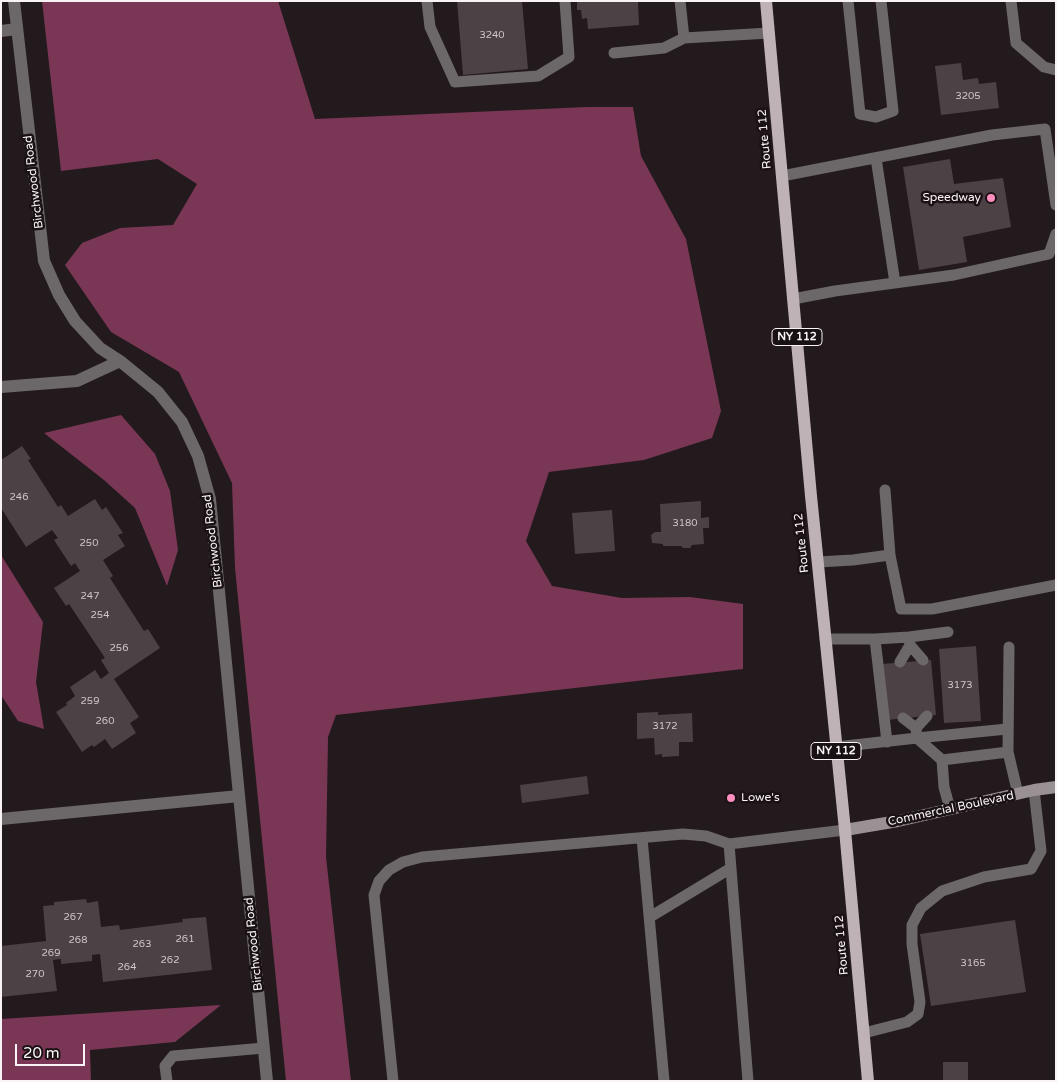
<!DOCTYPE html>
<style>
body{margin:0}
#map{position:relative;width:1057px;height:1082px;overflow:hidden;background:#231a1d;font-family:"Varela Round",sans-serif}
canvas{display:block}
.frame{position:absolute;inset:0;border:2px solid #faf3f5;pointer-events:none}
.scale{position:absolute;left:15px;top:1044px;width:70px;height:22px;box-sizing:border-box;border:2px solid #faf3f5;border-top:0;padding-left:6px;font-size:15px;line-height:18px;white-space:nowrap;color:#faf3f5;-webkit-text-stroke:4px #1a1114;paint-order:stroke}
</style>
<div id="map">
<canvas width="1057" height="1082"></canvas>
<div class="frame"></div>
<div class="scale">20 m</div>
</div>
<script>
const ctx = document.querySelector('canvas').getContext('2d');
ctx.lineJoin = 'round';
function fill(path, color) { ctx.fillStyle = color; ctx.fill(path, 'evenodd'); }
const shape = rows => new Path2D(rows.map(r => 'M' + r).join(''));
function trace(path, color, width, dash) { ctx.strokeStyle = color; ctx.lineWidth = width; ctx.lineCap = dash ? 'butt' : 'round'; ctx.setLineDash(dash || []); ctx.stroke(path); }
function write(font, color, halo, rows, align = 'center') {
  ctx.font = font + ' "Varela Round",sans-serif'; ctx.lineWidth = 5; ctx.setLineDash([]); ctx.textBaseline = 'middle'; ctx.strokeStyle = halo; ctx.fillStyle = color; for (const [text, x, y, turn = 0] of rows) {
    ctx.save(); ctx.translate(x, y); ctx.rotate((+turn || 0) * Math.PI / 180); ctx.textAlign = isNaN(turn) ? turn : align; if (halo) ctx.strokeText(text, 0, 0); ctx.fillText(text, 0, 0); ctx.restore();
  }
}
const forest = shape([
 [42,1,278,1,315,119,587,107,633,107,641,156,686,239,721,411,712,438,644,460,549,472,526,541,552,586,622,598,690,597,743,604,743,669,336,715,328,737,326,857,351,1081,286,1081,235,568,232,483,179,372,111,332,65,265,82,243,120,228,173,225,197,184,158,159,61,171],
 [121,415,155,454,170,491,178,550,167,586,135,508,104,480,44,433],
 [1,555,43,622,36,682,44,729,18,721,1,695],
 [221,1005,175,1042,90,1050,91,1081,1,1081,1,1019]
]);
const building = shape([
 [457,1,522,1,528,69,463,75],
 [577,1,638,1,639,25,588,29,587,18,582,19,581,10,577,10],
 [961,63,963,80,978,78,979,84,996,82,999,108,941,115,935,66],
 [950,159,954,184,1003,178,1011,227,963,237,967,262,919,270,903,167],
 [22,446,31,459,28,460,58,507,61,505,68,516,95,499,102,510,106,507,123,533,118,535,125,546,103,560,113,576,110,578,144,631,148,629,160,648,114,679,139,717,130,723,136,733,112,749,105,739,94,747,92,745,82,752,56,712,67,705,66,703,75,696,70,687,95,670,101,679,109,673,101,660,105,658,69,604,66,606,54,588,80,571,75,563,71,566,54,540,58,538,52,530,26,547,1,508,1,460],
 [701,501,701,518,709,517,709,528,703,528,704,544,692,545,690,548,683,548,681,546,663,546,663,544,652,543,651,535,655,532,661,532,660,504],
 [612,510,615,551,575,554,572,513],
 [976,646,981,721,944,723,939,649],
 [931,660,936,715,887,720,882,664],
 [658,712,658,715,692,713,693,742,679,742,679,756,662,757,662,754,655,755,654,738,637,739,637,713],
 [587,776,589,794,522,803,520,785],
 [86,899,87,903,98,901,101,927,119,925,120,930,183,922,182,919,206,917,212,970,103,982,100,954,92,955,92,961,61,964,61,959,53,960,57,991,1,997,1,946,46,941,43,906,54,905,54,902],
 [1015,920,1026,992,931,1006,920,934],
 [943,1062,968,1062,968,1081,943,1081]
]);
const lane = shape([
 [427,1,430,27,455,82,538,76,569,57,565,1],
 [680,1,684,38,769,33],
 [848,1,860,114,876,117,893,111,881,1],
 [1011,1,1016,43,1044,67,1056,70],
 [614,53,664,48,684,38],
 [876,158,895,283],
 [782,176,992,135,1045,129,1056,205],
 [793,299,835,291,954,275,1049,254,1056,234],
 [890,555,901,609,932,609,1056,585],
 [818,562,853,560,890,555,885,490],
 [909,637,948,632],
 [825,639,875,639,887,742],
 [875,639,909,637,910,645],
 [900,662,910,645,923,660],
 [903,718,916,728,917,738,1007,729],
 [916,728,927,716],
 [836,747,917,738,942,760],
 [1008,752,1009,647],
 [950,809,944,787,942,760,1008,752,1018,794],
 [642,838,664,1081],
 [729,844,748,1081],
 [650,917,731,868],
 [864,1033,907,1022,918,1014,920,1002,912,944,912,925,921,908,942,891,984,877,1031,869,1041,851,1034,790],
 [167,1081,165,1066,173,1056,264,1048],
 [393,1081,374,895,379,881,389,870,403,862,422,857,683,834,706,836,729,844,845,830]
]);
const street = shape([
 [14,1,44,261,59,295,75,321,100,348,120,361,158,392,182,422,198,456,210,499,267,1081],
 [1,31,17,29],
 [1,387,77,381,120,361],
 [1,819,239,796]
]);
const secondary = shape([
 [845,830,898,821,1034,790,1056,787]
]);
const primary = shape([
 [766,1,811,496,845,830,868,1081]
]);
const markers = [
 [991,198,5,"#fd8ebe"],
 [731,798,5,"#fd8ebe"]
];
const numberNames = [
 ["3240",492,35],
 ["3205",968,96],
 ["246",19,497],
 ["3180",685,523],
 ["250",89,543],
 ["247",90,596],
 ["254",100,615],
 ["256",119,648],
 ["3173",960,685],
 ["259",90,701],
 ["260",105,721],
 ["3172",665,726],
 ["267",73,917],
 ["261",185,939],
 ["268",78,940],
 ["263",142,944],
 ["269",51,953],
 ["262",170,960],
 ["3165",973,963],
 ["264",127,967],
 ["270",35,974]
];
const shields = [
 [797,337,50],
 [836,751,50]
];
const shieldNames = [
 ["NY 112",797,337],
 ["NY 112",836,751]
];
const streetNames = [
 ["Route 112",765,139,-95],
 ["Birchwood Road",34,182,-97],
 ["Birchwood Road",213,541,-97],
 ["Route 112",802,543,-96],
 ["Commercial Boulevard",951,809,-12],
 ["Birchwood Road",254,944,-96],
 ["Route 112",842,945,-95]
];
const poiNames = [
 ["Speedway",981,198],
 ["Lowe's",741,798,"left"]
];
fill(forest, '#7a3655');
fill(building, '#4c4145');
trace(lane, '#6c6769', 11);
trace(street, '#6c6769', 12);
trace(secondary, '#9a9194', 12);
trace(primary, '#beb2b6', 12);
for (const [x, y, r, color] of markers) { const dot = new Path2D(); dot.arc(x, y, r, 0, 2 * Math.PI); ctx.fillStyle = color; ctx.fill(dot); trace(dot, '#1a1114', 2); }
write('10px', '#cec6c9', null, numberNames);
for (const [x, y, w] of shields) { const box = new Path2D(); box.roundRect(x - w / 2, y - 8.5, w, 17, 4); ctx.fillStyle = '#1a1114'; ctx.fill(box); trace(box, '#faf3f5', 1); }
write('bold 11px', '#faf3f5', null, shieldNames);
write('12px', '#faf3f5', '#1a1114', streetNames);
write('12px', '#faf3f5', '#1a1114', poiNames, 'right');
</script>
